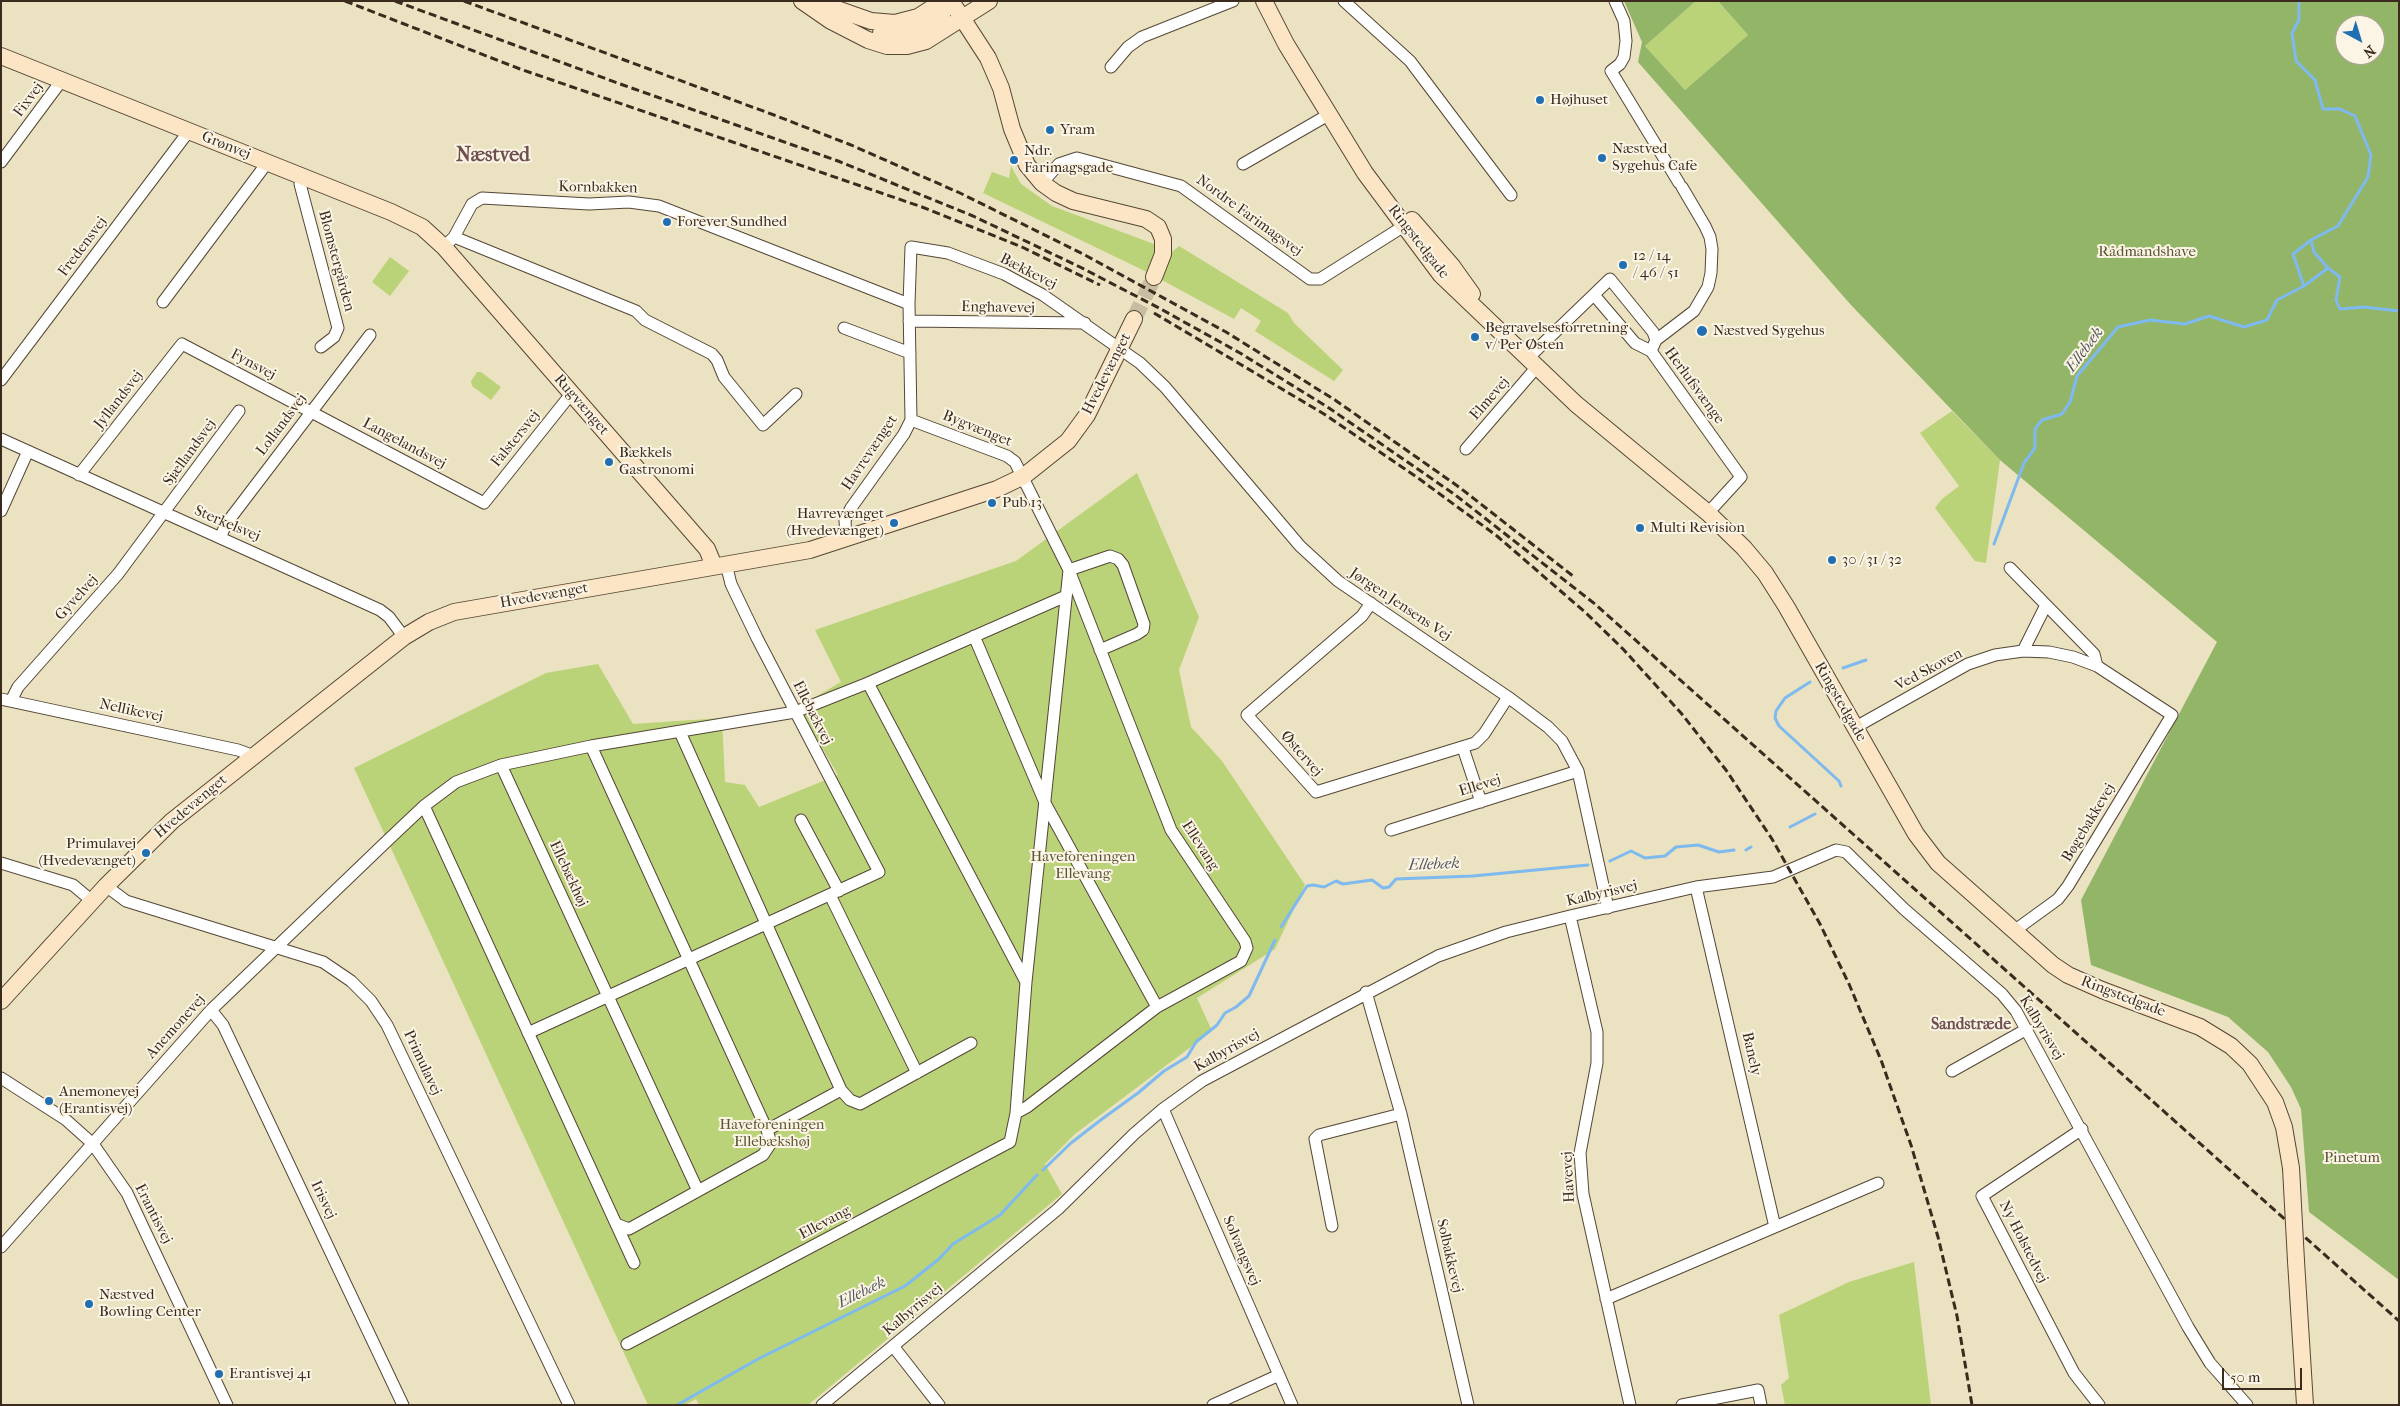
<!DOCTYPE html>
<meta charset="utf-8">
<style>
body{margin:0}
#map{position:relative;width:2400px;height:1406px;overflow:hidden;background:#eae2c0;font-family:"IM FELL French Canon",serif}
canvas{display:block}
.frame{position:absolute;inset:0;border:2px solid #3b2a1e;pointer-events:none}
.north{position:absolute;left:2335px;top:15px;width:50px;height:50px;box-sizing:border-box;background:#fcf5e5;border:1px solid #afa495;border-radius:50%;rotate:141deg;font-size:14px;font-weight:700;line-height:20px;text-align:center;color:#3b2a1e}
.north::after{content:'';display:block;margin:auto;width:18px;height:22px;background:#1f6fb2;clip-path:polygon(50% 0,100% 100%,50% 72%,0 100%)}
.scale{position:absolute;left:2222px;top:1368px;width:80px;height:22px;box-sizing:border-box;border:2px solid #3b2a1e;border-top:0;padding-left:6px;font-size:15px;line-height:18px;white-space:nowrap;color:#3b2a1e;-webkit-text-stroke:4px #fcf5e5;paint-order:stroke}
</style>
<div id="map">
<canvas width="2400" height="1406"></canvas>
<div class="frame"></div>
<div class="north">N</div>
<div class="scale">50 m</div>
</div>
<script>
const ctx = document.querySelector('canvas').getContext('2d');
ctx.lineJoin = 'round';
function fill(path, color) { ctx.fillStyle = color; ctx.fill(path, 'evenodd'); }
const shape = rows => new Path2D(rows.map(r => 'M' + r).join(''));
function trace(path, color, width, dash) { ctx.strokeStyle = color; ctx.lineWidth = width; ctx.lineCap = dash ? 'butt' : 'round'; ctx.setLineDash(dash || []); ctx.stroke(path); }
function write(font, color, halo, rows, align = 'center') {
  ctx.font = font + ' "IM FELL French Canon",serif'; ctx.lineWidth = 4; ctx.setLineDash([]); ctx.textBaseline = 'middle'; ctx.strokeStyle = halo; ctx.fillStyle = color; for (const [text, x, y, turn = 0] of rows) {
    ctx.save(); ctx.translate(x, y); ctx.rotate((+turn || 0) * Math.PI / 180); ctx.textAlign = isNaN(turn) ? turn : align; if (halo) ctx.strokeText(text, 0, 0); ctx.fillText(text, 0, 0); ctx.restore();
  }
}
const green = shape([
 [1696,1,1718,1,1748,35,1685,90,1645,46],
 [1011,166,1021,184,1052,206,1154,244,1154,257,1149,273,983,193,992,172,1009,178],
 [1179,246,1288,313,1294,323,1343,370,1334,381,1255,331,1261,321,1241,308,1234,319,1160,279,1172,252],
 [390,257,409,271,390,296,372,282],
 [477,372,481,372,501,387,491,400,472,386,471,381],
 [1952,411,2000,460,1986,563,1975,561,1935,508,1942,499,1959,486,1920,433],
 [1137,473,1199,617,1179,670,1191,727,1222,761,1305,885,1275,949,1197,998,1212,1031,1075,1134,1045,1164,1062,1194,808,1405,699,1405,696,1399,685,1405,648,1405,354,768,546,673,598,664,633,724,722,718,725,782,745,785,759,807,838,775,798,707,841,682,815,630,1016,561],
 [1914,1262,1931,1405,1785,1405,1781,1385,1789,1378,1779,1315,1849,1282]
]);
const forest = shape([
 [1624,1,1696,1,1645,46,1685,90,1748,35,1718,1,2399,1,2399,1280,2309,1212,2301,1109,2291,1087,2268,1052,2228,1017,2091,965,2081,900,2217,642,2000,460,1851,305,1638,62,1642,42],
 [2345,25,2375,25,2375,55,2345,55]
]);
const stream = shape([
 [2328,268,2340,277,2336,300,2340,309,2364,307,2399,311],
 [2304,286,2293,254,2311,240],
 [1994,544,2024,463,2035,448,2035,429,2042,420,2062,414,2070,402,2077,376,2118,327,2150,320,2185,324,2209,316,2244,327,2267,320,2277,300,2304,286,2328,268,2314,252,2311,240,2338,226,2368,177,2371,155,2355,116,2340,109,2323,109,2315,80,2296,61,2292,33,2299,20,2299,1],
 [1843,668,1866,660],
 [1810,682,1785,698,1776,711,1775,718,1779,726,1839,781,1841,786],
 [1790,827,1815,814],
 [1746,850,1751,847],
 [1610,861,1631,851,1645,858,1665,856,1676,847,1698,845,1719,852,1734,850],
 [1281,927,1307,886,1313,885,1324,887,1336,881,1343,884,1372,880,1383,888,1389,887,1396,879,1473,876,1588,865],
 [1043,1170,1071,1143,1102,1119,1138,1093,1164,1071,1187,1057,1196,1042,1217,1025,1225,1013,1236,1007,1249,996,1275,940],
 [677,1405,758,1359,905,1286,939,1259,953,1244,1000,1215,1037,1175]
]);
const secondaryTunnel = shape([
 [1134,319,1154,277]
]);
const street = shape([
 [1344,1,1410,61,1511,195],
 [1615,1,1624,21,1626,41,1624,57,1620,64,1611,71,1679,183],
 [1111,67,1128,47,1142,37,1233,1],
 [1,162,62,80],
 [1243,164,1328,115],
 [303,177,300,184,338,328,334,337,321,347],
 [1042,183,1059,164,1077,158,1181,186,1310,279,1320,279,1404,226],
 [1682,187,1705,226,1710,237,1712,249,1711,273,1708,287,1694,311,1656,340,1651,351,1741,477,1708,513],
 [454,237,636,311,645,320,712,354,717,360,724,377,763,425,796,394],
 [444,247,454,237,472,204,482,198,589,204,629,202,659,206,909,304],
 [1594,295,1635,343,1651,351],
 [163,302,267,163],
 [909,321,1085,323],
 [844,328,910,353],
 [1527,359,1610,279,1653,332,1656,340],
 [1,380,189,131],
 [911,420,1007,456,1015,462,1069,570,1171,830,1245,941,1247,948,1241,961,1157,1007,1027,1107,1016,1113],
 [1,439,380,610,389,617,404,637],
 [1466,449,1536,368],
 [79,475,182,344,484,503,571,394],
 [1,511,28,451],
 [221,536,226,524,370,335],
 [846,539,845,520,851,508,904,434,911,420,909,304,911,247,948,253,1004,274,1043,295,1140,363,1165,387,1300,546,1338,581,1508,697,1548,727,1562,741,1578,771,1608,908],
 [2010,568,2094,654,2097,666],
 [1371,603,1362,616,1247,715,1316,792,1475,743,1484,734,1508,697],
 [974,636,1046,805,1157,1007],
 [2023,651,2046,605],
 [868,683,1026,982],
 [1,699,238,750,254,756],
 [11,701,18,687,118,574,239,411],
 [1854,728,1968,664,1995,655,2023,651,2049,652,2073,657,2097,666,2172,715,2068,886,2058,899,2014,931],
 [680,732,841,1090,850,1100,860,1104,971,1043],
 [591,746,767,1130,771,1143,763,1155,629,1229,616,1224],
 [1463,748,1481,802],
 [501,765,698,1191],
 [424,806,634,1263],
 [801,820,839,891],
 [1391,830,1578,771],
 [1,863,73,885,92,901],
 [106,886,126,901,323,962,351,981,371,1001,387,1025,569,1405],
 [1696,887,1775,1227],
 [830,895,917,1073],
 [1570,916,1597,1032,1597,1063,1580,1153,1583,1194,1630,1405],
 [1366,992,1401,1114,1468,1405],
 [211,1010,223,1025,403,1405],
 [528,1033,879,872,757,638,731,584,726,564],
 [1952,1071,2027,1029],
 [1,1078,65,1119,93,1144,127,1193,227,1405],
 [1163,1109,1292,1405],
 [2082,1129,1982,1196,2074,1373,2099,1405],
 [767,1130,841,1090],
 [1332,1226,1315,1139,1319,1135,1401,1114],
 [1,1247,211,1010,387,841,424,806,456,782,501,765,591,746,795,712,868,683,1066,596],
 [1606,1299,1878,1183],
 [627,1344,1010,1142,1016,1113,1026,982,1069,570,1110,556,1118,559,1123,565,1144,624,1143,630,1137,634,1100,650],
 [893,1346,939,1405],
 [822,1405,1058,1209,1134,1134,1163,1109,1202,1081,1438,956,1506,932,1570,916,1696,887,1773,877,1836,850,1846,852,1904,909,2002,994,2016,1011,2188,1327,2210,1363,2247,1405],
 [1213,1405,1279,1375],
 [1682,1405,1758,1390,1761,1405]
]);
const secondary = shape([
 [802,1,831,21,868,40,887,46,907,46,926,41,989,1],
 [814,1,871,21,895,23,918,17,943,1],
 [951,1,988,58,1001,88,1012,129,1027,165,1042,183,1056,193,1073,201,1146,219,1158,227,1163,239,1163,254,1154,277],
 [1264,1,1286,44,1365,173,1441,275,1576,404,1708,513,1744,548,1765,573,1786,606,1916,834,1938,863,2053,965,2068,975,2102,990,2200,1027,2231,1046,2250,1064,2275,1102,2284,1127,2291,1168],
 [881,33,910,33,925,27,942,14,948,1],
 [1,56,391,212,422,227,444,247,707,549,714,566],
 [1412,220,1452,266,1472,294],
 [1,1001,106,886,172,821,404,637,429,622,454,612,810,550,997,489,1024,476,1068,441,1087,415,1134,319],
 [2296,1261,2305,1405]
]);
const rail = shape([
 [345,1,520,69,922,207,1022,247,1100,285],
 [395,1,623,85,838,161,973,216,1080,267,1159,308,1240,353,1329,408,1454,494,1595,604,2399,1321],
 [464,1,774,115,851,145,960,193,1083,254,1226,332,1335,400,1459,487,1573,576],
 [1154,313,1324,414,1418,478,1497,536,1586,613,1623,649,1681,713,1726,770,1772,839,1820,924,1849,984,1881,1060,1911,1145,1938,1237,1957,1316,1972,1405]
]);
const secondaryBridge = shape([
 [2291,1168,2296,1261]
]);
const markers = [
 [1540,100,5,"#1f6fb2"],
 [1050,130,5,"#1f6fb2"],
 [1602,158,5,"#1f6fb2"],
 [1014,160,5,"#1f6fb2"],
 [667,222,5,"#1f6fb2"],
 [1623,265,5,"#1f6fb2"],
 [1702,331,6,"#1f6fb2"],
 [1475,337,5,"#1f6fb2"],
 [609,462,5,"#1f6fb2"],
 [992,503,5,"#1f6fb2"],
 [894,523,5,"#1f6fb2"],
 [1640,528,5,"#1f6fb2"],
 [1832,560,5,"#1f6fb2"],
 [146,853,5,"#1f6fb2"],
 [49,1101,5,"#1f6fb2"],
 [89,1304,5,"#1f6fb2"],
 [219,1374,5,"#1f6fb2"]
];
const streetNames = [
 ["Fixvej",29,100,-53],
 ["Grønvej",226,146,22],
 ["Kornbakken",598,188,1],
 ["Nordre Farimagsvej",1249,216,36],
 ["Ringstedgade",1418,242,52],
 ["Fredensvej",83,247,-53],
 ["Blomstergården",336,261,75],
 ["Bækkevej",1028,272,27],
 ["Enghavevej",998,308,1],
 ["Fynsvej",253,365,28],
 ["Hvedevænget",1107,374,-63],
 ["Herlufsvænge",1694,386,54],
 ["Elmevej",1490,399,-49],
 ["Jyllandsvej",119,400,-52],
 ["Rugvænget",581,405,49],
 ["Lollandsvej",282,425,-53],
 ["Bygvænget",977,429,22],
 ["Falstersvej",516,439,-51],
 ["Langelandsvej",404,444,28],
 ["Sjællandsvej",190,453,-54],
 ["Havrevænget",870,453,-56],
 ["Sterkelsvej",227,524,23],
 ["Hvedevænget",544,596,-10],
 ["Gyvelvej",77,598,-48],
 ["Jørgen Jensens Vej",1400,605,34],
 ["Ved Skoven",1929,670,-28],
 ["Ringstedgade",1840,702,60],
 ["Nellikevej",131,711,12],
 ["Ellebækvej",812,713,63],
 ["Østervej",1301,754,49],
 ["Ellevej",1480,786,-17],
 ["Hvedevænget",191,807,-40],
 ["Bøgebakkevej",2089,823,-59],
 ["Ellevang",1200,846,57],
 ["Ellebækhøj",568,874,65],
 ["Kalbyrisvej",1602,894,-13],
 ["Ringstedgade",2123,997,21],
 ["Anemonevej",176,1027,-48],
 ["Kalbyrisvej",2041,1028,59],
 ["Kalbyrisvej",1227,1051,-29],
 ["Banely",1751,1054,77],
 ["Primulavej",422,1063,65],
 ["Havevej",1569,1177,-93],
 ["Irisvej",323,1200,65],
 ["Erantisvej",153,1214,63],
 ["Ellevang",825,1223,-28],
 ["Ny Holstedvej",2023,1242,63],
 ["Solvangsvej",1241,1251,67],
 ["Solbakkevej",1449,1256,77],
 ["Kalbyrisvej",913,1310,-40]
];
const poiNames = [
 ["Højhuset",1550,100],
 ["Yram",1060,130],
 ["Næstved",1612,149],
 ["Sygehus Cafe",1612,166],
 ["Ndr.",1024,151],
 ["Farimagsgade",1024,168],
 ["Forever Sundhed",677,222],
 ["12 / 14",1633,256],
 ["/ 46 / 51",1633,273],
 ["Begravelsesforretning",1485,328],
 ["v/ Per Østen",1485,345],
 ["Næstved Sygehus",1713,331],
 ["Bækkels",619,453],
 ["Gastronomi",619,470],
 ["Pub 13",1002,503],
 ["Havrevænget",884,514,"right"],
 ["(Hvedevænget)",884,531,"right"],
 ["Multi Revision",1650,528],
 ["30 / 31 / 32",1842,560],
 ["Primulavej",136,844,"right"],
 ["(Hvedevænget)",136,861,"right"],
 ["Anemonevej",59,1092],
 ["(Erantisvej)",59,1109],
 ["Næstved",99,1295],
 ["Bowling Center",99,1312],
 ["Erantisvej 41",229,1374]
];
const parkNames = [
 ["Rådmandshave",2147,252],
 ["Haveforeningen",1083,857],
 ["Ellevang",1083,874],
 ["Haveforeningen",772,1125],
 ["Ellebækshøj",772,1142],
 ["Pinetum",2352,1158]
];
const waterNames = [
 ["Ellebæk",2085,350,-53],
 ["Ellebæk",1434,865,-2],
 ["Ellebæk",862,1293,-26]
];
const neighbourhoodNames = [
 ["Sandstræde",1971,1025]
];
const districtNames = [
 ["Næstved",493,156]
];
fill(green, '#bad378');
fill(forest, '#93b568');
trace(stream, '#7eb9f0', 3);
trace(secondaryTunnel, '#c7bda0', 16, [16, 8]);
trace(street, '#554636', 13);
trace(secondary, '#554636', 18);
trace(street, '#fff', 11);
trace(secondary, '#fce5c4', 16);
trace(rail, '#3b2a1e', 3, [8, 4]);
trace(secondaryBridge, '#554636', 18, []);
trace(secondaryBridge, '#fce5c4', 16);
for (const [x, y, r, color] of markers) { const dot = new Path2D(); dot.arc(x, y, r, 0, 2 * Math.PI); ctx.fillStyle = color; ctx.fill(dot); trace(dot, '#fcf5e5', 2); }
write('15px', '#3b2a1e', '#fcf5e5', streetNames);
write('15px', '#3b2a1e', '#fcf5e5', poiNames, 'left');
write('15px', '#5b5434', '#fcf5e5', parkNames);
write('italic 16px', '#4f555d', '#fcf5e5', waterNames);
write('bold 16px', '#6f5050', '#fcf5e5', neighbourhoodNames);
write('bold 20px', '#6f5050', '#fcf5e5', districtNames);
</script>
